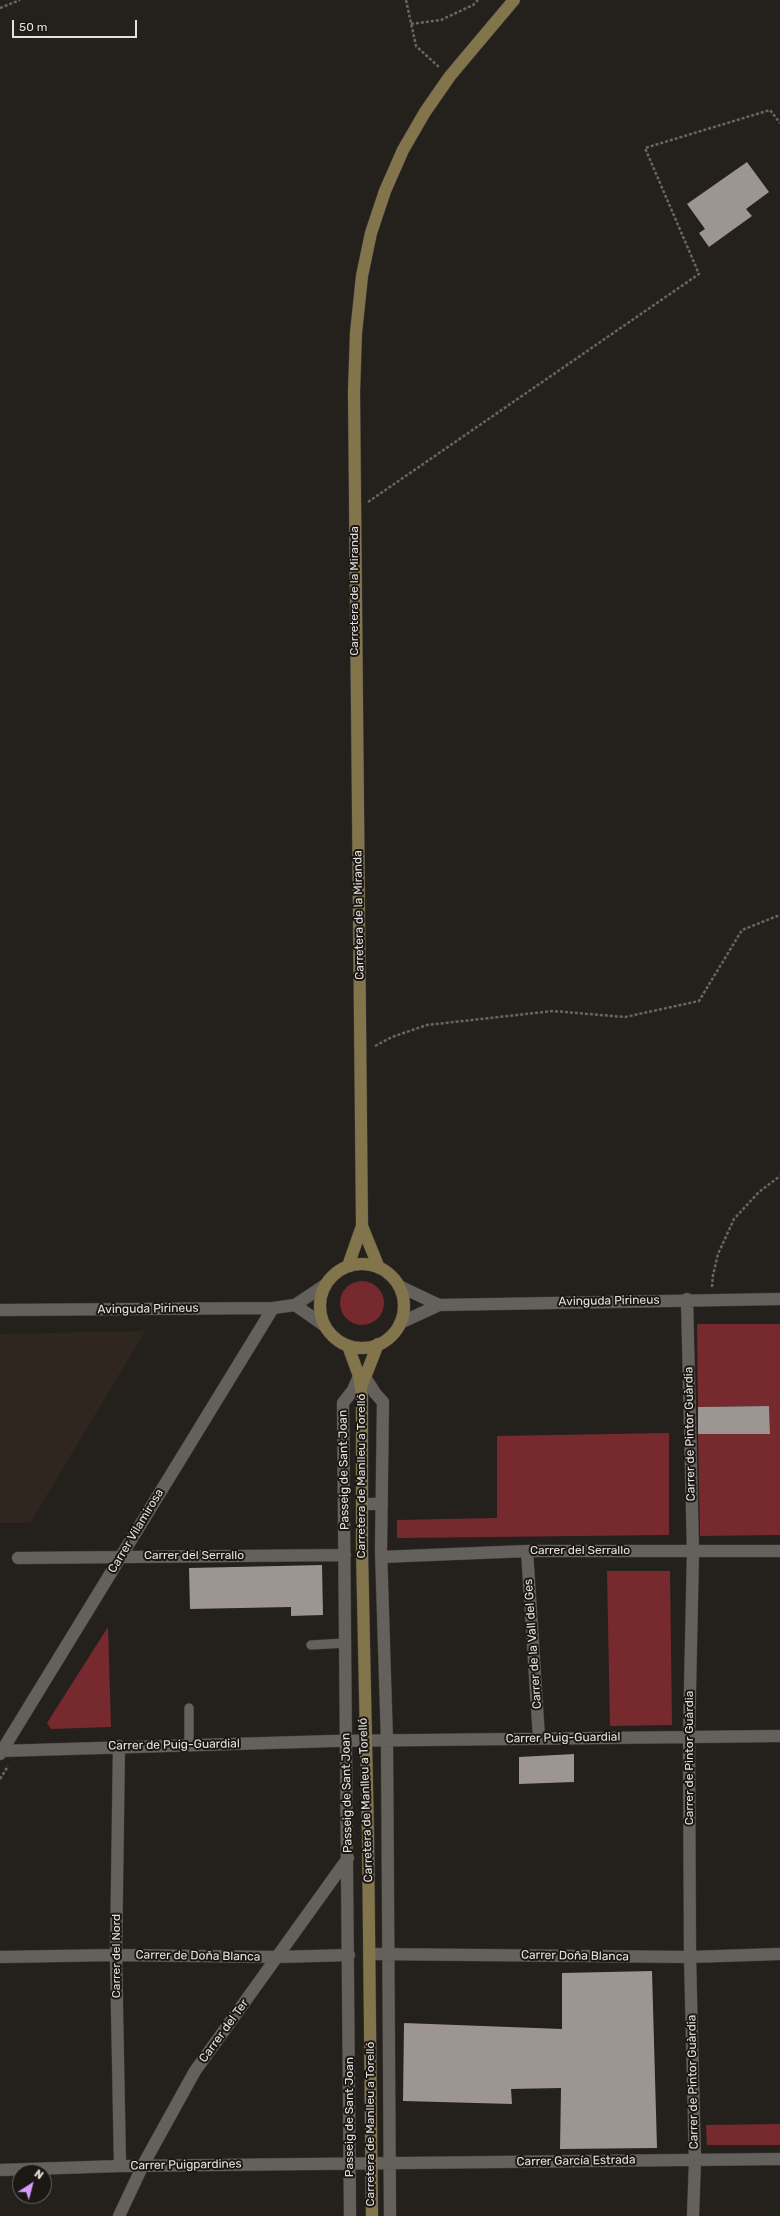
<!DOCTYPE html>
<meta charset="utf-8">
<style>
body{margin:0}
#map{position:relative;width:780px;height:2216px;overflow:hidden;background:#24201c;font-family:Rubik,sans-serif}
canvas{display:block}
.north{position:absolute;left:12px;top:2164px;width:40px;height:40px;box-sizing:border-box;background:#1b1713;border:1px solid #6b6764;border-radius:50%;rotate:36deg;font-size:11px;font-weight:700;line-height:16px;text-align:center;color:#e3e0de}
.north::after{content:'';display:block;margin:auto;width:14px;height:18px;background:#d59cfb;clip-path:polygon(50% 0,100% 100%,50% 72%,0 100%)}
.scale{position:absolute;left:12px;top:20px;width:125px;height:18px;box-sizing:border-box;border:2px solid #e3e0de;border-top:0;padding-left:5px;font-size:12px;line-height:14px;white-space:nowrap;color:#e3e0de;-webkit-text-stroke:3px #1b1713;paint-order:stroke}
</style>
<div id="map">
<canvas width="780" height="2216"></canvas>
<div class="north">N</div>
<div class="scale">50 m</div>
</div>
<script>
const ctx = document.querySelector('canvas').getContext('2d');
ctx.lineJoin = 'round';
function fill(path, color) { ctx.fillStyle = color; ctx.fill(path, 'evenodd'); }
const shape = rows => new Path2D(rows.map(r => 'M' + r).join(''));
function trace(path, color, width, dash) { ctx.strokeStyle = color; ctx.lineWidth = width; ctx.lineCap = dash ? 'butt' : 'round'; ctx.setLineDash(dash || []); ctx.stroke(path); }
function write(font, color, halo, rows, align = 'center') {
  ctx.font = font + ' Rubik,sans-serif'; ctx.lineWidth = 4; ctx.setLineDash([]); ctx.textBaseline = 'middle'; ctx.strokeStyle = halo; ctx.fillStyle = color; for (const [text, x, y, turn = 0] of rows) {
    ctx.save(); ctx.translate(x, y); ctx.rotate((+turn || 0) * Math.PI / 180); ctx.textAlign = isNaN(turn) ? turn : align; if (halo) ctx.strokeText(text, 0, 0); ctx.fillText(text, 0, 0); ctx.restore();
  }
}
const built = shape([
 [145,1331,30,1523,0,1523,0,1334]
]);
const green = shape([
 '340 1303a22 22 0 1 1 44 0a22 22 0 1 1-44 0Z',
 [697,1324,780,1324,780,1535,700,1536,698,1434,770,1434,769,1406,698,1407],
 [669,1433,669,1535,397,1538,397,1520,497,1518,497,1436],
 [607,1571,670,1571,672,1725,610,1726],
 [108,1627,111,1727,51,1729,47,1723],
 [780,2124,780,2145,707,2145,706,2125]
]);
const building = shape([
 [747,162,769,192,746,209,752,216,709,247,699,233,705,229,687,204],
 [769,1406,770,1434,698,1434,698,1407],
 [322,1565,323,1615,291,1616,291,1607,190,1609,189,1568],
 [574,1754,574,1782,519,1784,519,1757],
 [652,1971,657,2148,560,2149,561,2088,511,2089,512,2104,403,2101,404,2023,562,2029,562,1973]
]);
const path = shape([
 [406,0,416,46,440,68],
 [0,8,20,0],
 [411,24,441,20,473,5,478,0],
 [368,502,699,274,645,148,770,110,780,123],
 [375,1046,392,1037,427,1025,553,1011,625,1017,699,1001,742,930,780,915],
 [712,1287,713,1275,718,1254,734,1219,759,1192,780,1176],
 [0,1779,8,1766]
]);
const lane = shape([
 [311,1645,346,1643],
 [189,1744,189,1708]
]);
const street = shape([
 [399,1286,439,1305],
 [687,1299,693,1551,689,1737,690,1957,695,2160,693,2216],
 [295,1305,325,1326],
 [0,1310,273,1308,295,1305,325,1285],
 [400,1323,439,1305,780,1299],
 [365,1377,375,1393,383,1402,381,1550,387,1741,390,2216],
 [362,1504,382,1504],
 [527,1551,539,1738],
 [381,1557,527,1551,780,1551],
 [18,1558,345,1555],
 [119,1746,116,1955,120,2166],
 [0,1751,333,1741,780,1736],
 [0,1754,273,1308],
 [370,1954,690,1957,780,1954],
 [0,1957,116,1955,277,1957,349,1955],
 [0,2170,120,2166,780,2159],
 [119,2216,143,2165,195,2071,348,1858],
 [350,2216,343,1403,353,1390,359,1376]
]);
const secondary = shape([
 [362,1226,379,1268],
 '320 1306a42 42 0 1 1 84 0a42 42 0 1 1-84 0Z',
 [348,1266,362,1226,354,392,356,333,362,276,371,233,385,191,403,150,425,112,450,76,514,0],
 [348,1346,359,1376,362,1396,362,1550,368,1835,372,2216],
 [362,1385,378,1344]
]);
const streetNames = [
 ["Carretera de la Miranda",355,591,-90],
 ["Carretera de la Miranda",359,915,-91],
 ["Avinguda Pirineus",609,1301,-1],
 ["Avinguda Pirineus",148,1309,-1],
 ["Carrer de Pintor Guàrdia",690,1434,-91],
 ["Passeig de Sant Joan",344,1470,-91],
 ["Carretera de Manlleu a Torelló",362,1476,-90],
 ["Carrer Vilamirosa",136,1531,-59],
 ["Carrer del Serrallo",580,1551],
 ["Carrer del Serrallo",194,1556],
 ["Carrer de la Vall del Ges",533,1644,-94],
 ["Carrer Puig-Guardial",563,1738,-1],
 ["Carrer de Puig-Guardial",174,1745,-1],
 ["Carrer de Pintor Guàrdia",690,1758,-90],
 ["Passeig de Sant Joan",347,1793,-91],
 ["Carretera de Manlleu a Torelló",366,1800,-92],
 ["Carrer del Nord",117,1956,-90],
 ["Carrer de Doña Blanca",198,1956,1],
 ["Carrer Doña Blanca",575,1956,1],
 ["Carrer del Ter",224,2031,-54],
 ["Carrer de Pintor Guàrdia",693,2082,-91],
 ["Passeig de Sant Joan",350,2117,-90],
 ["Carretera de Manlleu a Torelló",371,2124,-90],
 ["Carrer García Estrada",576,2161,-1],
 ["Carrer Puigpardines",186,2165,-1]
];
fill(built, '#2f271f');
fill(green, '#762a2e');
fill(building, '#9c9592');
trace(lane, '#403d3b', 10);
trace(street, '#403d3b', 13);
trace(secondary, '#403d3b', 13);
trace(path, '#696662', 2.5, [3, 2]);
trace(lane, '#64605b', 9);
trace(street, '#64605b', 12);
trace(secondary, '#82744b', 12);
write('12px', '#e3e0de', '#1b1713', streetNames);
</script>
